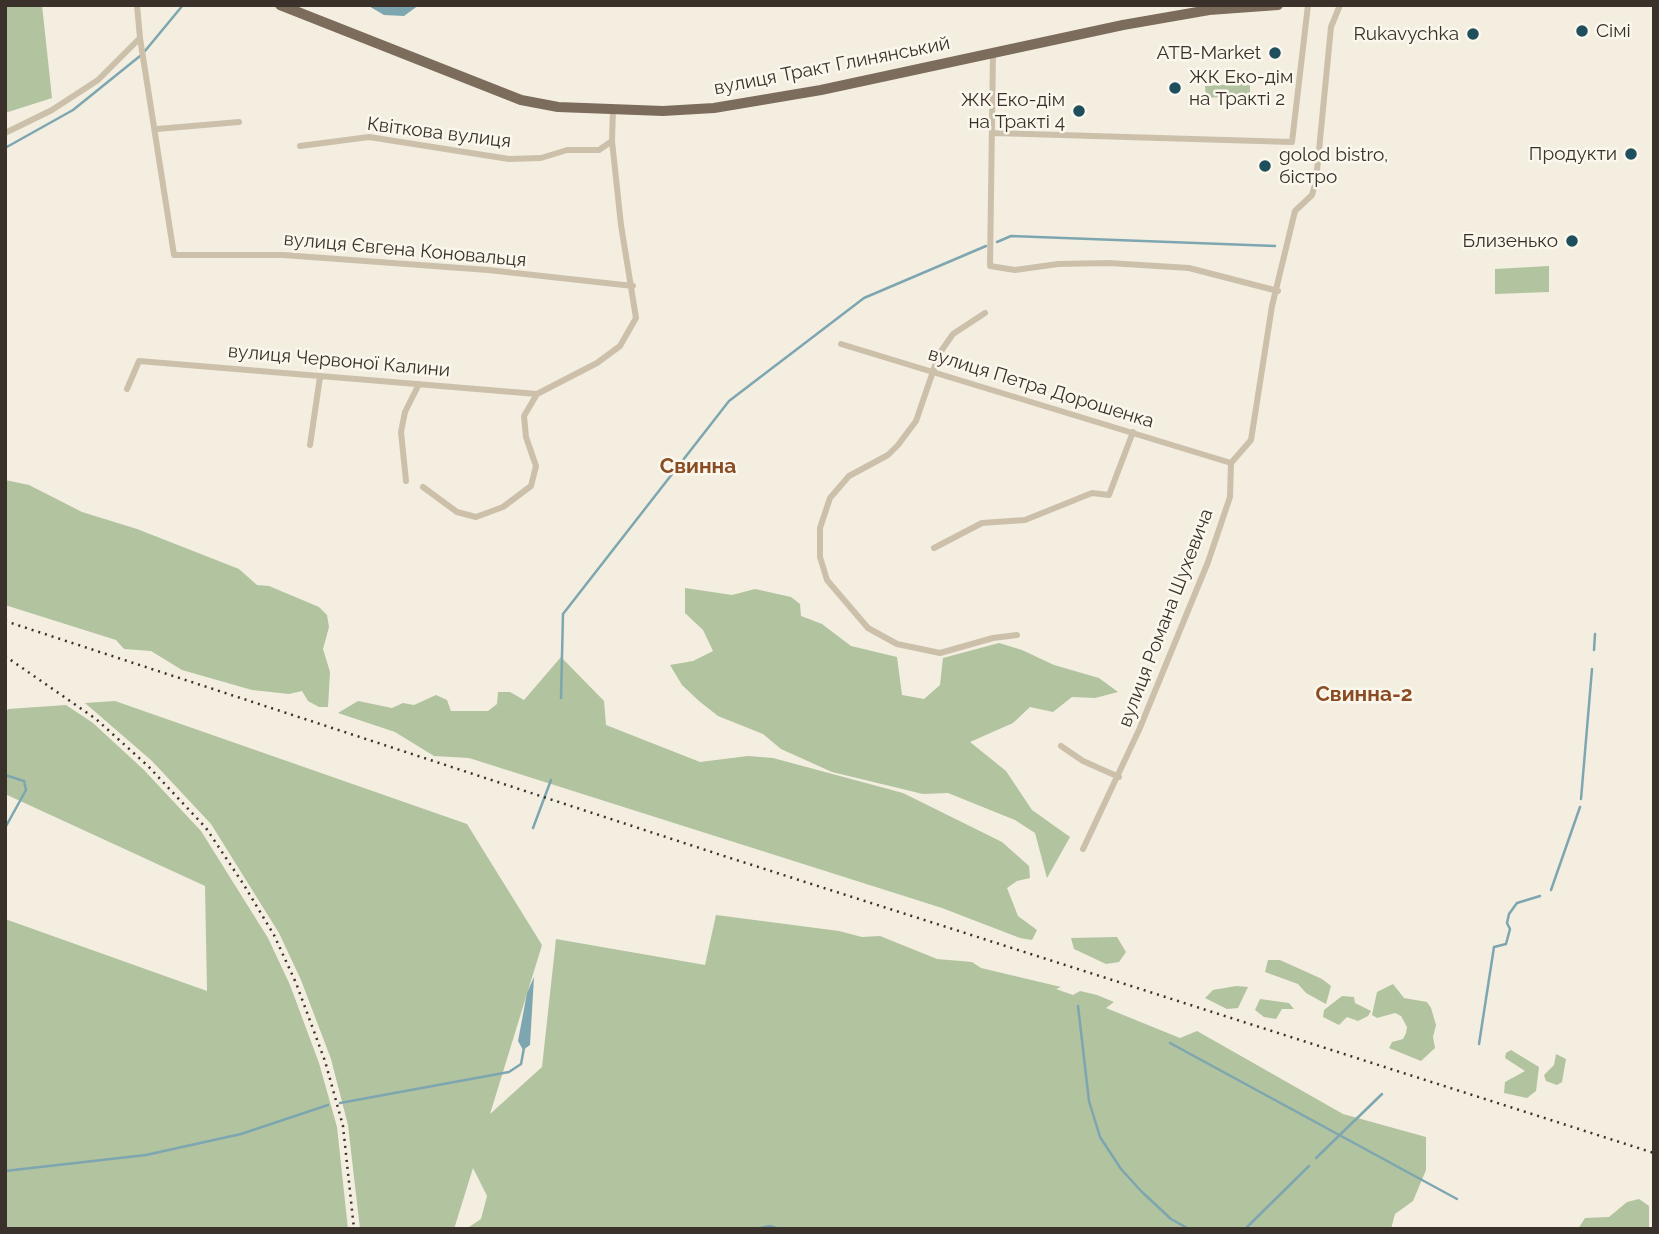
<!DOCTYPE html>
<meta charset="utf-8">
<style>
body{margin:0}
#map{position:relative;width:1659px;height:1234px;overflow:hidden;background:#f3eee0;font-family:Raleway,sans-serif}
canvas{display:block}
.frame{position:absolute;inset:0;border:7px solid #3a322a;pointer-events:none}
</style>
<div id="map">
<canvas width="1659" height="1234"></canvas>
<div class="frame"></div>
</div>
<script>
const ctx = document.querySelector('canvas').getContext('2d');
ctx.lineJoin = 'round';
function fill(path, color) { ctx.fillStyle = color; ctx.fill(path, 'evenodd'); }
const shape = rows => new Path2D(rows.map(r => 'M' + r).join(''));
function trace(path, color, width, dash) { ctx.strokeStyle = color; ctx.lineWidth = width; ctx.lineCap = dash ? 'butt' : 'round'; ctx.setLineDash(dash || []); ctx.stroke(path); }
function write(font, color, halo, rows, align = 'center') {
  ctx.font = font + ' Raleway,sans-serif'; ctx.lineWidth = 5; ctx.setLineDash([]); ctx.textBaseline = 'middle'; ctx.strokeStyle = halo; ctx.fillStyle = color; for (const [text, x, y, turn = 0] of rows) {
    ctx.save(); ctx.translate(x, y); ctx.rotate((+turn || 0) * Math.PI / 180); ctx.textAlign = isNaN(turn) ? turn : align; if (halo) ctx.strokeText(text, 0, 0); ctx.fillText(text, 0, 0); ctx.restore();
  }
}
const green = shape([
 [5,5,42,5,52,98,5,113],
 [1250,83,1250,95,1206,98,1205,86],
 [1549,266,1549,292,1495,294,1495,269],
 [5,480,29,485,82,512,137,529,239,569,257,585,269,586,319,607,327,615,329,627,323,649,330,672,328,707,319,707,308,701,302,691,289,694,252,690,182,670,151,651,124,649,116,640,5,605],
 [685,588,732,595,755,589,791,597,800,604,801,616,822,624,851,646,897,657,902,695,924,699,940,685,943,658,999,643,1022,650,1054,665,1099,678,1118,692,1095,698,1072,697,1053,712,1030,707,1013,723,970,742,1006,771,1032,810,1070,837,1047,878,1035,833,1015,820,948,793,923,794,832,772,781,749,763,734,718,716,699,701,682,685,670,665,693,661,713,651,703,630,685,613],
 [561,657,604,701,606,725,700,762,748,756,773,758,903,793,1002,842,1029,866,1030,878,1017,881,1007,888,1018,916,1037,930,1032,940,1020,938,942,908,469,758,434,756,395,732,338,713,358,701,392,708,403,703,414,705,436,695,447,700,451,711,488,711,497,704,498,692,510,692,524,700],
 [115,701,467,824,542,945,490,1114,542,1067,556,939,705,965,716,915,839,931,862,937,880,936,937,959,972,962,981,968,1061,987,1056,989,1073,995,1080,991,1097,995,1114,1002,1106,1008,1180,1038,1197,1031,1343,1114,1426,1137,1426,1170,1413,1201,1395,1214,1391,1229,466,1229,481,1219,487,1196,473,1168,454,1229,360,1229,348,1125,331,1059,301,980,279,933,211,824,152,761,85,703],
 [66,705,93,723,144,770,201,831,268,938,290,985,319,1063,337,1127,348,1229,5,1229,5,919,207,991,205,886,5,794,5,714,8,709],
 [1117,937,1126,952,1119,962,1106,964,1074,949,1071,938],
 [1268,960,1280,960,1322,979,1331,986,1326,1004,1306,993,1298,984,1265,972],
 [1393,984,1404,998,1427,1002,1431,1008,1436,1025,1433,1037,1435,1048,1421,1061,1389,1048,1392,1042,1403,1039,1406,1033,1407,1027,1401,1016,1395,1013,1377,1018,1372,1015,1377,992],
 [1236,986,1248,987,1238,1008,1227,1009,1205,998,1213,990],
 [1342,996,1354,997,1355,1003,1371,1011,1368,1016,1358,1021,1347,1017,1339,1025,1323,1017,1324,1010],
 [1260,999,1289,1003,1294,1009,1282,1009,1276,1019,1264,1017,1255,1010],
 [1511,1050,1539,1067,1536,1091,1527,1098,1504,1093,1505,1082,1525,1071,1505,1058,1506,1053],
 [1556,1054,1566,1059,1562,1082,1557,1085,1546,1081,1544,1075,1554,1065],
 [1639,1199,1649,1206,1649,1229,1578,1229,1585,1218,1609,1217,1627,1202]
]);
const water = shape([
 [367,5,419,5,404,16,384,15],
 [534,977,530,1045,523,1050,518,1041,527,993]
]);
const stream = shape([
 [145,51,183,5],
 [5,148,73,110,140,56],
 [997,242,1011,236,1275,246],
 [1594,650,1595,634],
 [561,698,563,614,729,401,864,298,986,246],
 [5,775,24,781,26,790,5,828],
 [1581,799,1592,669],
 [533,828,551,780],
 [1551,890,1580,807],
 [1078,1006,1089,1101,1100,1137,1121,1169,1142,1192,1171,1219,1189,1229],
 [1170,1043,1457,1199],
 [1479,1044,1494,947,1506,944,1510,929,1507,923,1509,914,1517,903,1540,896],
 [340,1103,509,1072,521,1064,524,1048],
 [1316,1158,1382,1094],
 [5,1171,146,1155,241,1134,328,1105],
 [756,1229,770,1226,779,1229],
 [1245,1229,1309,1166]
]);
const street = shape([
 [140,38,174,255,283,255,488,270,633,286],
 [993,52,990,266,1015,270,1058,264,1109,263,1189,268,1278,291],
 [157,129,239,122],
 [5,133,52,110,98,80,140,38,137,5],
 [994,133,1292,142,1308,5],
 [300,146,369,137,509,159,541,158,567,150,599,150,612,141],
 [985,313,953,334,939,354,916,421,898,445,888,455,849,476,830,498,820,528,820,557,827,580,868,628,897,644,940,653,993,638,1017,635],
 [841,344,1231,463],
 [127,389,139,361,537,394],
 [310,445,320,377],
 [406,481,401,432,405,412,419,384],
 [423,487,457,512,476,517,503,507,531,486,536,466,526,437,524,416,537,394,597,363,620,346,636,318,621,225,612,141,613,109],
 [934,548,982,523,1025,520,1092,493,1109,495,1133,432],
 [1061,746,1083,761,1119,777],
 [1083,849,1139,730,1208,562,1230,497,1231,463,1251,440,1272,306,1295,211,1312,195,1316,181,1331,27,1340,5]
]);
const primary = shape([
 [280,5,521,100,558,107,663,111,714,108,821,90,1123,25,1209,10,1278,5]
]);
const rail = shape([
 [5,621,727,857,1654,1153],
 [5,656,96,719,148,766,206,828,244,885,274,935,296,983,325,1061,343,1126,354,1229]
]);
const markers = [
 [1582,31,7,"#1f4e5c"],
 [1473,34,7,"#1f4e5c"],
 [1275,53,7,"#1f4e5c"],
 [1175,88,7,"#1f4e5c"],
 [1079,111,7,"#1f4e5c"],
 [1631,154,7,"#1f4e5c"],
 [1265,166,7,"#1f4e5c"],
 [1572,241,7,"#1f4e5c"]
];
const poiNames = [
 ["Сімі",1596,31,"left"],
 ["Rukavychka",1459,34],
 ["ATB-Market",1261,53],
 ["ЖК Еко-дім",1189,77,"left"],
 ["на Тракті 2",1189,99,"left"],
 ["ЖК Еко-дім",1065,100],
 ["на Тракті 4",1065,122],
 ["Продукти",1617,154],
 ["golod bistro,",1279,155,"left"],
 ["бістро",1279,177,"left"],
 ["Близенько",1558,241]
];
const streetNames = [
 ["вулиця Тракт Глинянський",832,66,-11],
 ["Квіткова вулиця",439,133,7],
 ["вулиця Євгена Коновальця",405,250,5],
 ["вулиця Червоної Калини",339,361,5],
 ["вулиця Петра Дорошенка",1041,388,17],
 ["вулиця Романа Шухевича",1166,618,-69]
];
const neighbourhoodNames = [
 ["Свинна",698,467],
 ["Свинна-2",1364,695]
];
fill(green, '#b1c39f');
fill(water, '#7ea6b1');
trace(stream, '#7ea6b1', 2.5);
trace(street, '#ccc0ab', 6);
trace(primary, '#7c6c5c', 10);
trace(rail, '#3a322a', 2.5, [2, 5]);
for (const [x, y, r, color] of markers) { const dot = new Path2D(); dot.arc(x, y, r, 0, 2 * Math.PI); ctx.fillStyle = color; ctx.fill(dot); trace(dot, '#fbf7ed', 2.5); }
write('19px', '#3a322a', '#fbf7ed', poiNames, 'right');
write('19px', '#3a322a', '#fbf7ed', streetNames);
write('bold 21px', '#8a4d23', '#fbf7ed', neighbourhoodNames);
</script>
